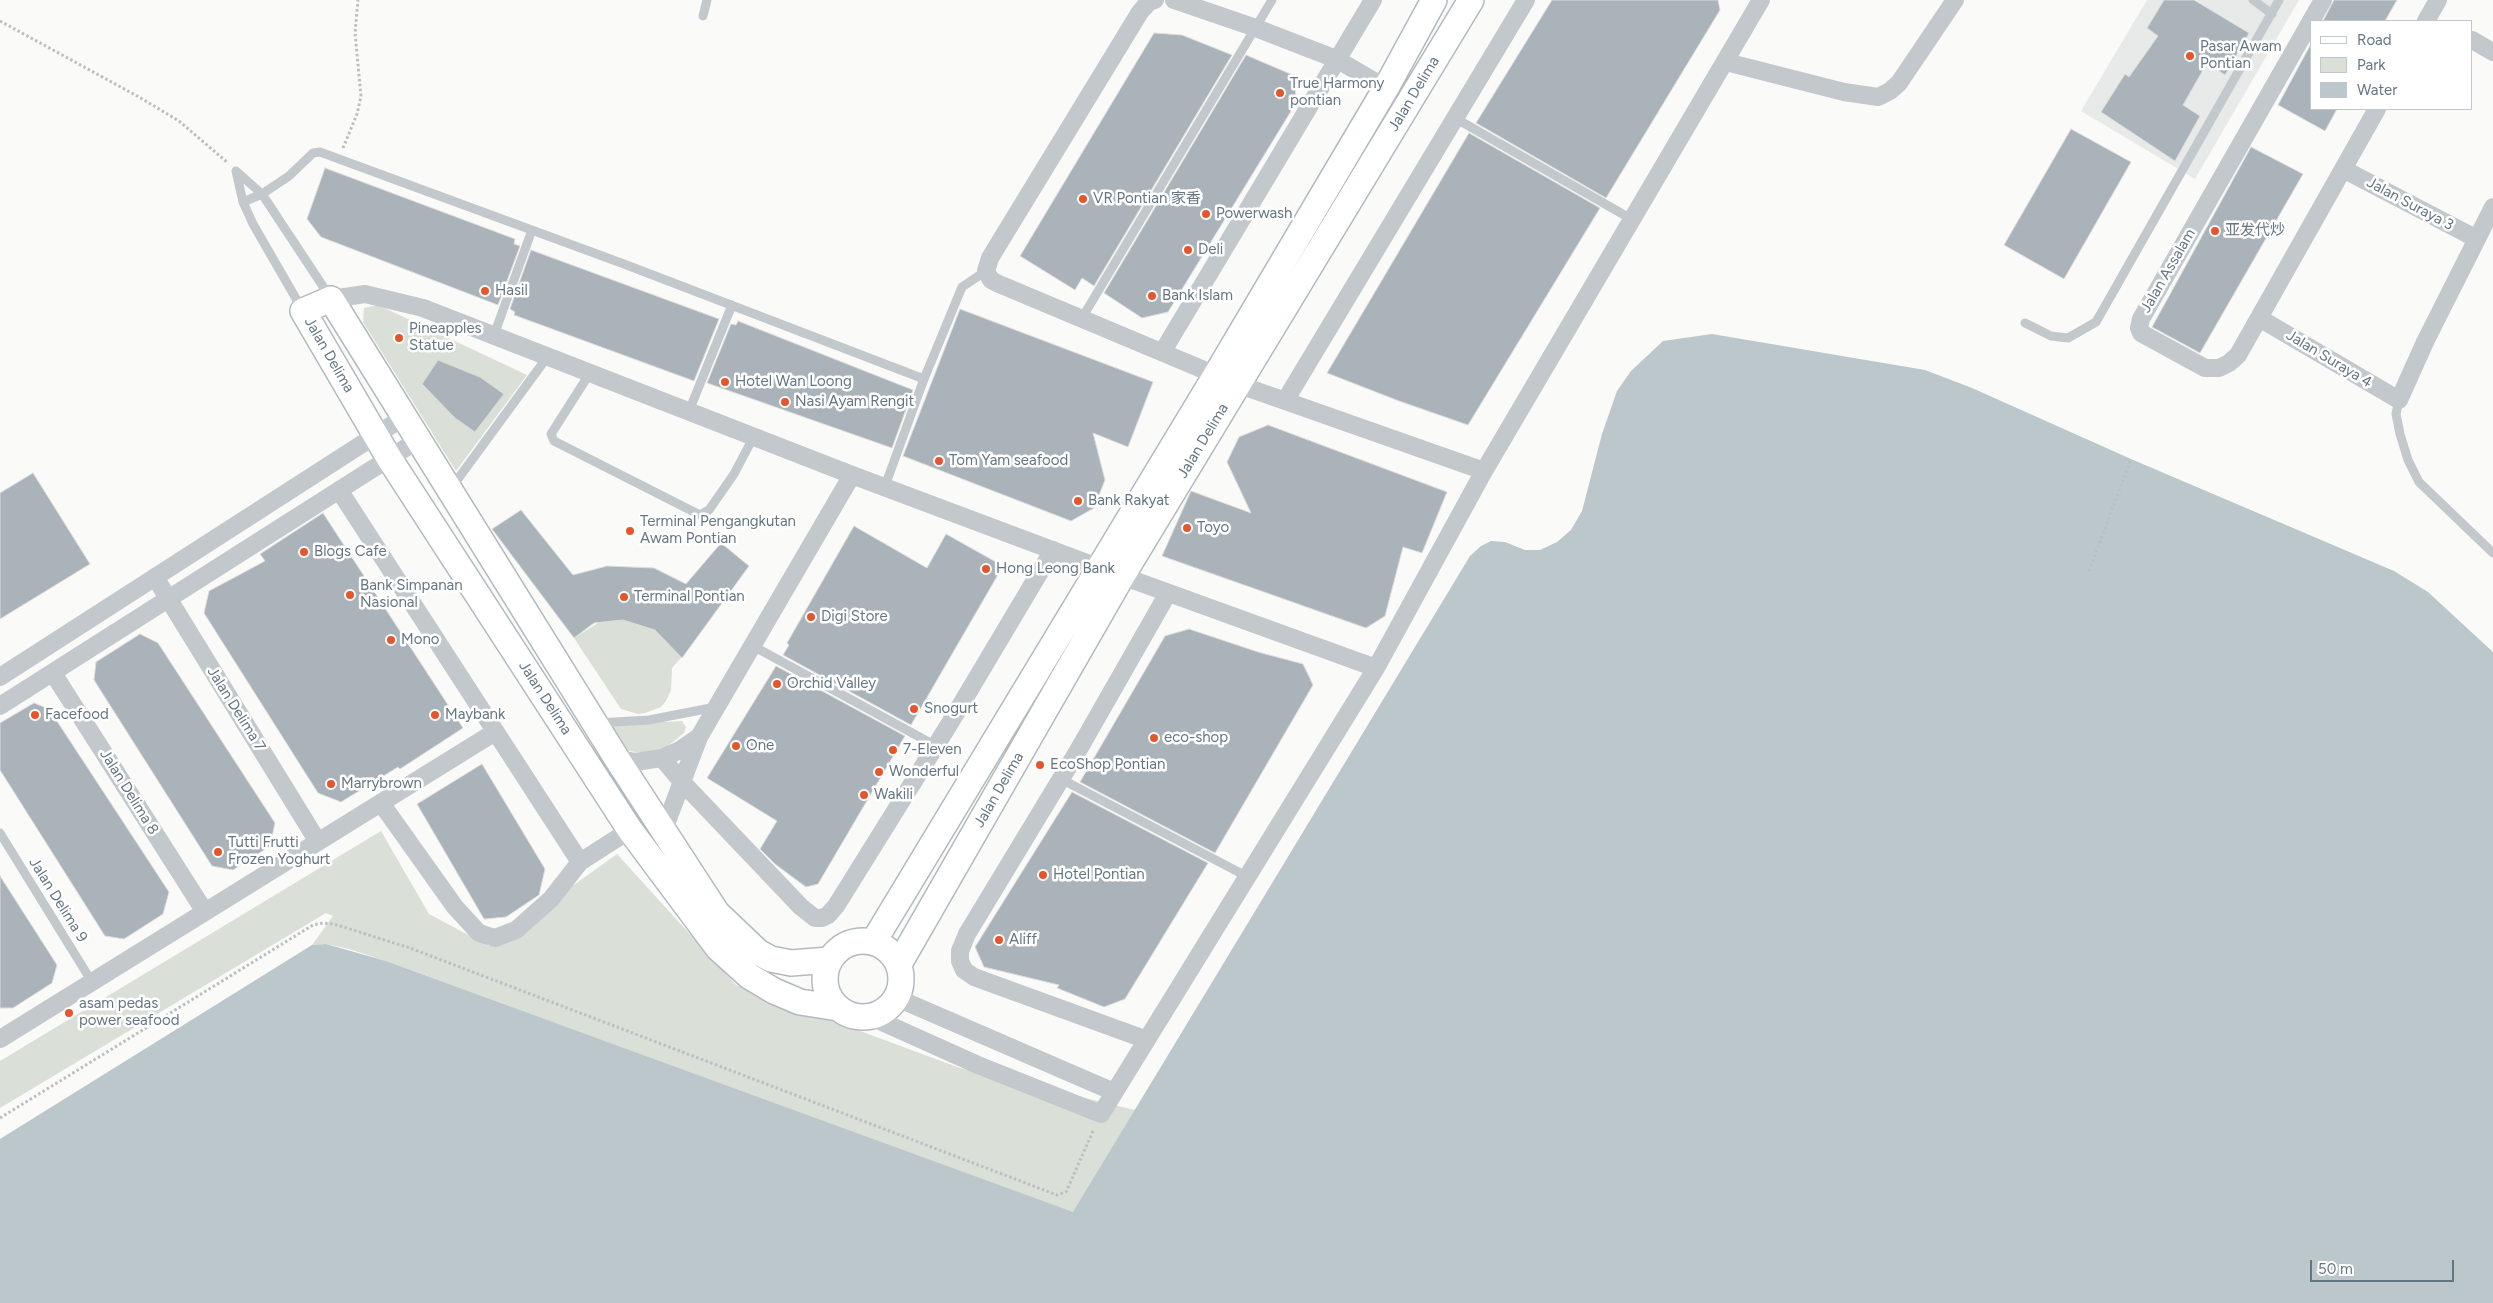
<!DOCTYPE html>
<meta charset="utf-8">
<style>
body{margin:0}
#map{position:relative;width:2493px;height:1303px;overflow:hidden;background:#fafaf8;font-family:Figtree,sans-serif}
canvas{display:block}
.legend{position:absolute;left:2310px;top:20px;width:162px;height:90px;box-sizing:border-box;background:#fff;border:1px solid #c1c8cd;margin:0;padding:6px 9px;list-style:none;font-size:15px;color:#657683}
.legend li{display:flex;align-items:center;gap:10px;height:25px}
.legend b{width:25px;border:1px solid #c1c8cd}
.scale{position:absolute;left:2310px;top:1260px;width:144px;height:22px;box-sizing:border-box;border:2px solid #657683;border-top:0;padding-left:6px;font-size:15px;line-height:18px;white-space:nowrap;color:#657683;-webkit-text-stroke:4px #fff;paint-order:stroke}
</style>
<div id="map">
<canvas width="2493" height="1303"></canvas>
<ul class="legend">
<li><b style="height:6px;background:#fff"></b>Road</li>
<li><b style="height:14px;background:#dadfd7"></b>Park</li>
<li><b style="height:14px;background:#bbc7cb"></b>Water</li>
</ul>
<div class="scale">50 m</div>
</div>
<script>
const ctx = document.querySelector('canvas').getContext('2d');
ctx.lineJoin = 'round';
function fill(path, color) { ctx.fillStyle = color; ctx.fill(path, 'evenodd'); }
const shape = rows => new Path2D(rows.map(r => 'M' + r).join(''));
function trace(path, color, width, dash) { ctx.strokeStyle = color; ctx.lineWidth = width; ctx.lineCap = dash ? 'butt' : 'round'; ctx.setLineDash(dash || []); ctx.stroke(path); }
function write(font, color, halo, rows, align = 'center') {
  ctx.font = font + ' Figtree,"Noto Sans SC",sans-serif'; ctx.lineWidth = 5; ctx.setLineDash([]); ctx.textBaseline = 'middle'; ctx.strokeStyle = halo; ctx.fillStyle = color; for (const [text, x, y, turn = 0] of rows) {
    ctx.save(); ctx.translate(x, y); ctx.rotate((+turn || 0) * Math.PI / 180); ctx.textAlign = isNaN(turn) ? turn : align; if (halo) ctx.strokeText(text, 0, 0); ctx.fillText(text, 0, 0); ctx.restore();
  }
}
const built = shape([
 [2147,0,2299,0,2195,179,2081,111]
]);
const green = shape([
 [378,305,527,375,456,471,363,322,364,308],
 [628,619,654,627,686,652,672,668,671,690,666,701,661,707,645,713,638,714,621,709,574,638,598,623],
 [682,721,686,727,684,733,665,748,651,754,629,751,622,745,609,725],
 [381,831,429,914,489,946,617,854,736,985,960,1068,1135,1110,1079,1205,1073,1212,1069,1211,386,961,349,949,326,944,312,945,333,916,326,913,0,1108,0,1061]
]);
const water = shape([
 [1712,334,1925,370,1972,388,2131,459,2394,571,2428,592,2493,652,2493,1303,0,1303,0,1139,312,945,326,944,386,961,1073,1212,1470,556,1481,546,1491,541,1505,542,1525,550,1540,550,1557,542,1571,530,1582,511,1602,434,1617,391,1631,371,1663,341]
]);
const building = shape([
 [1552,0,1718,0,1720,10,1606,198,1476,123,1552,0],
 [2164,0,2194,0,2249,33,2225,75,2207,63,2183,105,2200,116,2175,161,2101,112,2125,74,2129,77,2158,36,2147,28,2164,0],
 [2334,0,2397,0,2385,21,2323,21,2334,0],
 [1154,33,1182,35,1232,55,1094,286,1082,278,1075,290,1020,256,1154,33],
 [2312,42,2312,109,2337,109,2325,131,2278,105,2312,42],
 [1246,55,1295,76,1296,103,1168,312,1142,318,1104,293,1246,55],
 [2071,129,2131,162,2064,279,2004,245,2071,129],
 [1469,133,1600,208,1468,425,1399,401,1327,373,1469,133],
 [2251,147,2303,174,2200,353,2152,327,2251,147],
 [325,168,515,239,514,244,520,246,498,305,321,237,307,219,325,168],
 [531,250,719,319,694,381,514,315,515,312,510,309,531,250],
 [960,309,1153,382,1128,447,1093,433,1105,480,1094,508,1071,521,903,456,960,309],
 [738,321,913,390,892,448,707,383,731,324,736,325,738,321],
 [438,360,480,377,504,394,475,432,455,418,422,384,438,360],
 [1268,425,1447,492,1422,553,1403,547,1385,616,1366,628,1162,556,1191,491,1251,513,1227,462,1239,437,1268,425],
 [33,473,90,564,0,619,0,493,33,473],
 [521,510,573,575,607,566,654,568,686,584,721,543,749,566,682,658,655,630,623,620,594,623,574,638,492,529,521,510],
 [323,513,463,728,400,769,398,767,341,802,318,793,204,613,209,591,265,561,260,554,323,513],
 [854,526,927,568,946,534,1003,566,911,725,783,655,789,645,787,643,854,526],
 [1189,629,1258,652,1303,664,1313,685,1215,853,1080,782,1165,636,1189,629],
 [140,634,158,643,275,823,270,846,233,870,212,866,94,680,96,662,140,634],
 [776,666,905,736,818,884,806,887,775,864,760,849,777,821,707,778,776,666],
 [34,703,49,709,169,892,163,914,124,939,105,936,0,770,0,723,34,703],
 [482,764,545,869,539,895,506,917,484,919,417,804,482,764],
 [1072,792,1208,863,1125,999,1104,1007,1057,988,1059,985,984,967,975,947,1072,792],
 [0,876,57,965,52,983,13,1008,0,1008,0,876]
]);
const path = shape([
 [0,21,139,97,179,121,228,163],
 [343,148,357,114,361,96,355,33,358,0],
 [2089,571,2131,459],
 [0,1118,313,925,323,923,334,924,410,948,1057,1195,1066,1192,1094,1129]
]);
const lane = shape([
 [2253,0,2272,14],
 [703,16,707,0],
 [1455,118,1633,220],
 [236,171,262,194,330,297],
 [236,171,243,202,253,224,302,309],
 [243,202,262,194,289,176,313,153,320,152,624,264,924,379],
 [1082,318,1272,0],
 [2025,323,2051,336,2068,338,2096,322,2279,0],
 [494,335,532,230],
 [590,373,551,434,554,441,700,515,709,510,734,474,754,436],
 [2399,400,2396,414,2400,434,2408,460,2419,482,2493,553],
 [689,411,732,305],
 [885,486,924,379,962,287,986,271],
 [452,487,548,356],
 [753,646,936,746],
 [597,723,649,720,716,707],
 [1061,779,1248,877],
 [0,833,92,982]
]);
const street = shape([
 [1155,0,1149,2,1140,12,990,258,986,271,991,280,999,284,1216,375],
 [1174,0,1256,28,1336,59,1386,88],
 [2323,0,2141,319,2139,328,2141,333,2205,368,2219,368,2229,363,2238,355,2377,109],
 [2426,21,2438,0],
 [2472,40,2493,52],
 [1726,62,1844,92,1878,97,1890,91,1899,83,1955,0],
 [2343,169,2477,239],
 [331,299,365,294,423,308,852,475,1100,568],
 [2259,318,2399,400,2425,342,2493,207],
 [1163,351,1373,0],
 [1237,384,1484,471],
 [1285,401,1526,0],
 [339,490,580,862],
 [1122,576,1376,668],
 [155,577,318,842],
 [53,673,205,912],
 [0,677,404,417],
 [0,706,418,440],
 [662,758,682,782,801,907,815,918,822,918,828,915,836,906,950,723,1053,550],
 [617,759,635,762,662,758,680,750,699,737],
 [381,803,455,907,479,933,495,938,516,930,533,915,551,899,580,862,630,830],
 [663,832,699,737,852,475],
 [897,998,1114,1092],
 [871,1017,978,1065,1101,1114,1376,668,1484,471,1761,0],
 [0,1039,495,732],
 [1147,1040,974,977,964,970,960,961,960,951,967,934,1079,749,1168,593]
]);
const secondary = shape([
 '825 979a38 38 0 1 1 76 0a38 38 0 1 1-76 0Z',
 [874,941,1216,375,1386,88,1434,0],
 [829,960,791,963,771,959,758,952,717,913,617,759,331,299,303,311,389,458,630,830,718,948,749,976,774,991,800,1002,838,1008],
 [899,964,1122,576,1471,0]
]);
const markers = [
 [2190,56,5,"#e4572e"],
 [1280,93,5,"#e4572e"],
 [1083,199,5,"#e4572e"],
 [1206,214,5,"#e4572e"],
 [2215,231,5,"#e4572e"],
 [1188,250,5,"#e4572e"],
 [485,291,5,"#e4572e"],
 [1152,296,5,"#e4572e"],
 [399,338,5,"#e4572e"],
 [725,382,5,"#e4572e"],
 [785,402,5,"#e4572e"],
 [939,461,5,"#e4572e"],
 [1078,501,5,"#e4572e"],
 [1187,528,5,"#e4572e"],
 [630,531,5,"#e4572e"],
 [304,552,5,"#e4572e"],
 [986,569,5,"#e4572e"],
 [350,595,5,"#e4572e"],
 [624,597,5,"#e4572e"],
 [811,617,5,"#e4572e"],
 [391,640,5,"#e4572e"],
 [777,684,5,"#e4572e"],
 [914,709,5,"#e4572e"],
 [35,715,5,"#e4572e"],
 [435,715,5,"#e4572e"],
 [1154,738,5,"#e4572e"],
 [736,746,5,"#e4572e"],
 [893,750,5,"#e4572e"],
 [1040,765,5,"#e4572e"],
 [879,772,5,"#e4572e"],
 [331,784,5,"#e4572e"],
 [864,795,5,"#e4572e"],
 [218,852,5,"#e4572e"],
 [1043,875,5,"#e4572e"],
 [999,940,5,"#e4572e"],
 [69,1013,5,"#e4572e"]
];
const poiNames = [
 ["Pasar Awam",2200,47],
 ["Pontian",2200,64],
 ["True Harmony",1290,84],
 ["pontian",1290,101],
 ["VR Pontian 家香",1093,199],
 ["Powerwash",1216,214],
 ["亚发代炒",2225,231],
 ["Deli",1198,250],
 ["Hasil",495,291],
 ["Bank Islam",1162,296],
 ["Pineapples",409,329],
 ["Statue",409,346],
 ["Hotel Wan Loong",735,382],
 ["Nasi Ayam Rengit",795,402],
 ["Tom Yam seafood",949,461],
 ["Bank Rakyat",1088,501],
 ["Terminal Pengangkutan",640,522],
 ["Awam Pontian",640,539],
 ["Toyo",1197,528],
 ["Blogs Cafe",314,552],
 ["Hong Leong Bank",996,569],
 ["Bank Simpanan",360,586],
 ["Nasional",360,603],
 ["Terminal Pontian",634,597],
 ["Digi Store",821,617],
 ["Mono",401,640],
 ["Orchid Valley",787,684],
 ["Snogurt",924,709],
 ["Facefood",45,715],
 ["Maybank",445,715],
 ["eco-shop",1164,738],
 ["One",746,746],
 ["7-Eleven",903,750],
 ["EcoShop Pontian",1050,765],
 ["Wonderful",889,772],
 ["Marrybrown",341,784],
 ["Wakili",874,795],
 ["Tutti Frutti",228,843],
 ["Frozen Yoghurt",228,860],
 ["Hotel Pontian",1053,875],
 ["Aliff",1009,940],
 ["asam pedas",79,1004],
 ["power seafood",79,1021]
];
const streetNames = [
 ["Jalan Delima",1414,94,-59],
 ["Jalan Suraya 3",2410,204,28],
 ["Jalan Assalam",2168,271,-60],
 ["Jalan Delima",329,355,60],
 ["Jalan Suraya 4",2329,359,31],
 ["Jalan Delima",1203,441,-59],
 ["Jalan Delima",545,698,57],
 ["Jalan Delima 7",236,709,58],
 ["Jalan Delima",999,790,-60],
 ["Jalan Delima 8",129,792,58],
 ["Jalan Delima 9",58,900,58]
];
fill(built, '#e8e9e9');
fill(green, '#dadfd7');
fill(water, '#bbc7cb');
fill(building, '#aab3b9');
trace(building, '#dcdcda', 1);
trace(secondary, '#b3babf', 28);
trace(path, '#bbbfc2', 3, [2.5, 2.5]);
trace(lane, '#c3c8cc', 9);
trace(street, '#c3c8cc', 18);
trace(secondary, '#fff', 25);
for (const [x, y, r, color] of markers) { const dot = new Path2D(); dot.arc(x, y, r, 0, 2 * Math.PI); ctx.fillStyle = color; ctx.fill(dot); trace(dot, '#fff', 2); }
write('15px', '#657683', '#fff', poiNames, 'left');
write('15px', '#657683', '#fff', streetNames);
</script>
